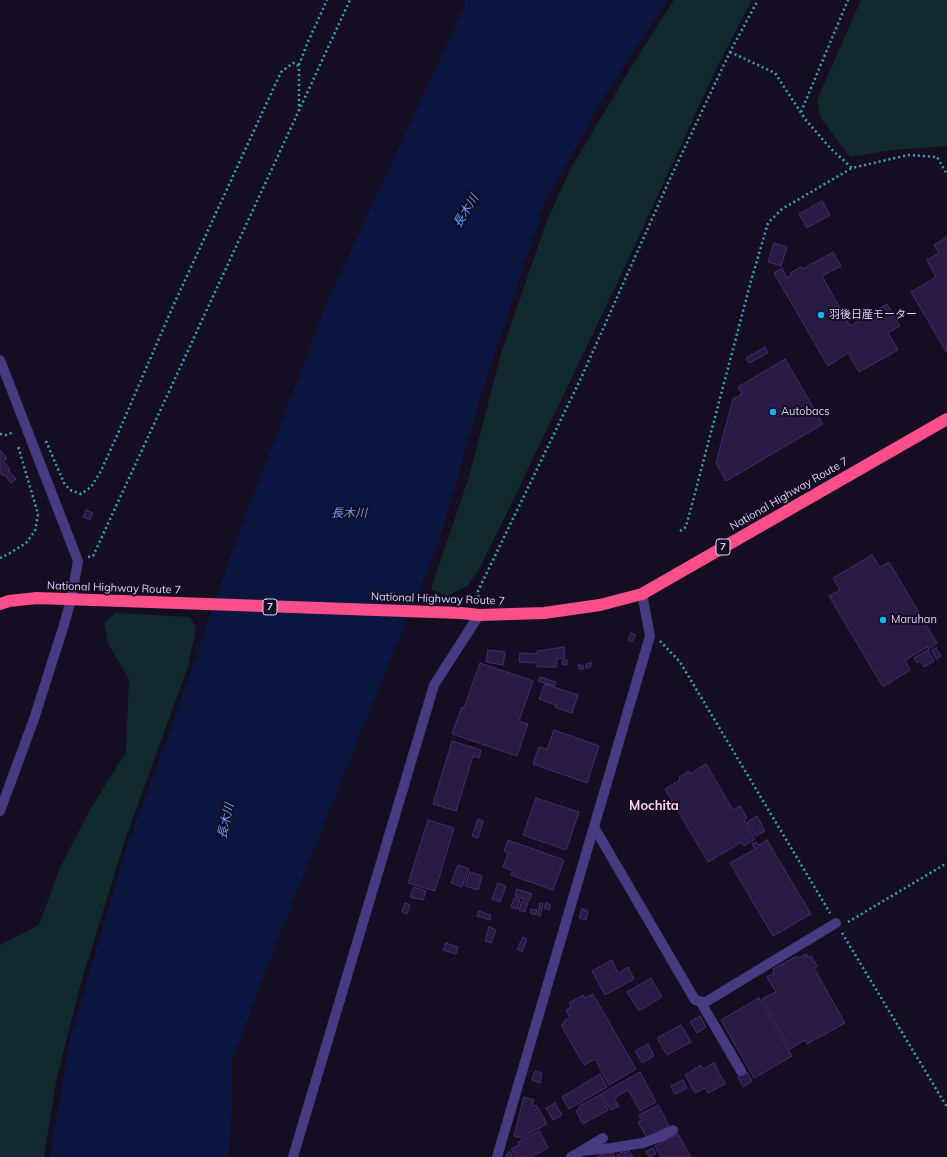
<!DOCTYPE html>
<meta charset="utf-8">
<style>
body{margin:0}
canvas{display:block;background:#150e23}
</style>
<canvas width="947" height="1157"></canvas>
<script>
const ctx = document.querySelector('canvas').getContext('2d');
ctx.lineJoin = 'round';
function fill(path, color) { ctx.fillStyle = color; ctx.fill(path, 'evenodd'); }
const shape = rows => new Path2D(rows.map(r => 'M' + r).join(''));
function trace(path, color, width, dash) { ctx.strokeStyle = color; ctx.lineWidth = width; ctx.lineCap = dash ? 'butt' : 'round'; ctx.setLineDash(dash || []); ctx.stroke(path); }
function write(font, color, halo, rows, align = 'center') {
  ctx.font = font + ' Mulish,"Noto Sans JP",sans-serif'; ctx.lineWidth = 4; ctx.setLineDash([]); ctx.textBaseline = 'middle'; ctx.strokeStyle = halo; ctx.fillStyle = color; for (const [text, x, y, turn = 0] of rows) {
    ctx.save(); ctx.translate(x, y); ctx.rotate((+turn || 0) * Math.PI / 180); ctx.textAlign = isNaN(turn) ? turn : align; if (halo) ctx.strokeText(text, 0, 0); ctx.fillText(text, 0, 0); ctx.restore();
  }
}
const green = shape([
 [674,0,752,0,716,69,621,275,501,525,478,571,467,586,447,596,431,589,469,477,501,354,546,223,570,170,633,64],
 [861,0,947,0,947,146,891,150,850,157,821,118,817,100],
 [115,613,190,617,196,628,188,666,125,840,80,986,56,1081,44,1157,0,1157,0,945,39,925,59,870,91,808,126,752,129,679,108,643,104,623]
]);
const water = shape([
 [464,0,667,0,602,100,544,204,483,389,438,544,367,717,272,954,232,1060,231,1118,228,1157,50,1157,70,1040,125,852,177,712,236,541,328,300,465,5]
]);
const building = shape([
 [822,201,830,215,807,228,799,214,822,201],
 [947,237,947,353,911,292,936,277,927,260,939,253,934,245,947,237],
 [774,243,787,247,781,266,768,262,774,243],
 [833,252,841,266,822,276,850,326,887,304,900,326,888,333,898,350,859,372,848,353,828,366,774,273,782,268,787,278,791,275,790,273,801,267,803,269,833,252],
 [765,347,768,353,749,363,746,358,765,347],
 [785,359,823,424,726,481,716,463,733,399,742,394,738,387,785,359],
 [0,450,7,458,3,461,10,469,8,470,16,479,11,483,4,474,3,476,0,473,0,450],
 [86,510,93,513,90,520,83,517,86,510],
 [872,555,880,567,889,562,937,643,929,649,927,647,905,660,910,670,883,687,829,596,840,590,833,578,872,555],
 [631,633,636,635,632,642,628,640,631,633],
 [564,647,565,658,557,659,556,667,537,667,537,663,519,662,520,653,537,654,537,651,564,647],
 [936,648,941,656,936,659,932,650,936,648],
 [488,650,505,652,503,665,486,662,488,650],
 [928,650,934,661,924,667,921,661,917,663,914,658,928,650],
 [563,660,567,660,567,665,562,664,563,660],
 [480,663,533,681,519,721,528,724,517,756,452,734,462,707,464,708,480,663],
 [591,663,591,667,586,668,586,664,591,663],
 [578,665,583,665,584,669,579,669,578,665],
 [540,677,556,682,555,686,538,681,540,677],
 [545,684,578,695,572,713,555,707,556,705,539,699,545,684],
 [554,730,599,746,587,783,533,764,539,747,547,749,554,730],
 [452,741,481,750,479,758,473,756,456,811,433,804,452,741],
 [706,764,733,810,740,806,747,818,744,820,755,839,744,846,742,842,708,862,665,789,680,780,679,777,689,771,690,774,706,764],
 [536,798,579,812,566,850,523,835,536,798],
 [757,816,765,831,756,836,747,822,757,816],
 [478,819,483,821,478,838,472,836,478,819],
 [428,820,454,828,435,891,408,883,428,820],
 [508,840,564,860,553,890,511,875,513,871,503,867,508,853,504,851,508,840],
 [767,840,811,914,773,936,730,863,755,849,752,844,756,842,759,845,767,840],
 [458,865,469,869,462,887,451,883,458,865],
 [470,872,482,876,478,890,465,886,470,872],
 [498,883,506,886,500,902,492,899,498,883],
 [414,887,426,891,423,900,410,897,414,887],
 [517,889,532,894,529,901,515,896,517,889],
 [514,898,520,900,517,909,511,907,514,898],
 [522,901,528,903,525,912,519,910,522,901],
 [405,903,410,905,407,914,402,912,405,903],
 [540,903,543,904,540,916,537,915,540,903],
 [546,903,551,905,549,910,544,908,546,903],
 [531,909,537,910,535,915,530,913,531,909],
 [582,909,588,911,586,920,579,918,582,909],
 [479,911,491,915,490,920,477,916,479,911],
 [489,927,496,930,491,943,485,941,489,927],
 [523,937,527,939,522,952,517,949,523,937],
 [446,943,458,947,456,954,443,950,446,943],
 [806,954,808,957,811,956,817,966,814,968,845,1023,807,1044,805,1040,790,1049,762,999,776,992,767,977,774,973,773,969,797,956,799,958,806,954],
 [612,960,618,973,628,967,634,979,605,995,592,971,612,960],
 [651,978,662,997,639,1011,627,992,651,978],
 [593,994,636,1069,609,1085,595,1059,584,1065,561,1025,565,1023,564,1021,570,1017,566,1010,571,1007,569,1003,583,995,585,998,593,994],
 [759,998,792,1056,754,1078,721,1020,759,998],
 [700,1016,706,1027,697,1033,690,1022,700,1016],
 [681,1025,691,1042,667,1055,657,1038,681,1025],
 [648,1044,654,1056,642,1063,635,1051,648,1044],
 [714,1063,725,1084,708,1093,705,1088,695,1093,685,1075,701,1065,703,1069,714,1063],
 [535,1071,542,1073,540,1083,532,1080,535,1071],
 [640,1072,656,1102,640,1111,628,1090,614,1098,619,1106,611,1110,601,1094,640,1072],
 [747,1072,752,1081,743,1087,738,1077,747,1072],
 [600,1074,607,1087,569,1109,562,1097,600,1074],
 [683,1080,687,1088,675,1094,671,1086,683,1080],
 [600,1095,608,1110,583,1124,576,1111,580,1108,579,1106,600,1095],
 [524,1097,534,1100,532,1105,537,1106,547,1124,521,1138,514,1136,524,1097],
 [555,1103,562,1115,553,1120,546,1108,555,1103],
 [658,1105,669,1126,647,1138,638,1122,642,1120,639,1115,658,1105],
 [539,1131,548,1148,531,1157,516,1157,511,1149,519,1145,518,1142,539,1131],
 [678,1134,691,1157,661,1157,655,1146,678,1134],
 [653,1148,656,1154,649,1157,646,1152,653,1148],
 [624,1151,625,1153,629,1151,633,1157,618,1157,617,1155,624,1151],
 [510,1152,513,1157,506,1157,507,1154,510,1152],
 [605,1152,613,1154,615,1157,597,1157,605,1152]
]);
const path = shape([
 [730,52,775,73,805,119,831,149,852,168,908,155,937,157,947,174],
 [299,65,307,44,327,0],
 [801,112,848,0],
 [0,434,6,435,14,432],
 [46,441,64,483,70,490,81,494,91,487,101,471,119,431,174,304,281,72,293,63,297,64,299,68,299,110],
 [680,531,686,527,751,281,768,223,782,209,852,168],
 [88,557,93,556,350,0],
 [0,558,10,553,26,543,35,531,38,514,18,446],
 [479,602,478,591,582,376,668,183,730,52,758,0],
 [660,641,680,662,830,913],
 [848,922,947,863],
 [842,933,947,1107]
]);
const street = shape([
 [0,360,78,561,71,600,63,628,34,719,0,811],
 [594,827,695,1000,704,1003,836,923],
 [700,1001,741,1071],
 [581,1151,611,1148,643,1143,662,1136,673,1130],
 [293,1157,434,685,479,615],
 [497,1157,650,636,642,594],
 [571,1157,603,1138]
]);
const highway = shape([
 [0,604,9,601,37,598,461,613,479,615,544,613,600,605,642,594,947,419]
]);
const markers = [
 [821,315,4,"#04bbf7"],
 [773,412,4,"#04bbf7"],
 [883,620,4,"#04bbf7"]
];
const shields = [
 [723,547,14],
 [270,607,14]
];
const shieldNames = [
 ["7",723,547],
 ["7",270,607]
];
const poiNames = [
 ["羽後日産モーター",829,315],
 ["Autobacs",781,412],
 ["Maruhan",891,620]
];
const streetNames = [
 ["National Highway Route 7",789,494,-30],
 ["National Highway Route 7",114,588,2],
 ["National Highway Route 7",438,599,2]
];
const waterNames = [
 ["長木川",466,211,-59],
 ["長木川",349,513],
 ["長木川",226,821,-77]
];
const quarterNames = [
 ["Mochita",654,806]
];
fill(green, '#112a2d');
fill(water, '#0a1640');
fill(building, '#291b44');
trace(building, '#442d6f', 1);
trace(path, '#30a8b3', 2.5, [2, 3]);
trace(street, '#473a81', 10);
trace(highway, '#fc4e88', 12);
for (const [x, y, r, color] of markers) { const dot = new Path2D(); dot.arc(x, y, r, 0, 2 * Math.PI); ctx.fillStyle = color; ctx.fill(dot); trace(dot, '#150e23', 1.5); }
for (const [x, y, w] of shields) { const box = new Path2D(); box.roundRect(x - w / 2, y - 8, w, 16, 3); ctx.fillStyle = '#150e23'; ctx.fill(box); trace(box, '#ddd1fe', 1); }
write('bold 10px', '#ddd1fe', null, shieldNames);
write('11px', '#ddd1fe', '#150e23', poiNames, 'left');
write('11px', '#ddd1fe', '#150e23', streetNames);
write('italic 12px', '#619dfd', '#150e23', waterNames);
write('bold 13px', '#fed3e8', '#150e23', quarterNames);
</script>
